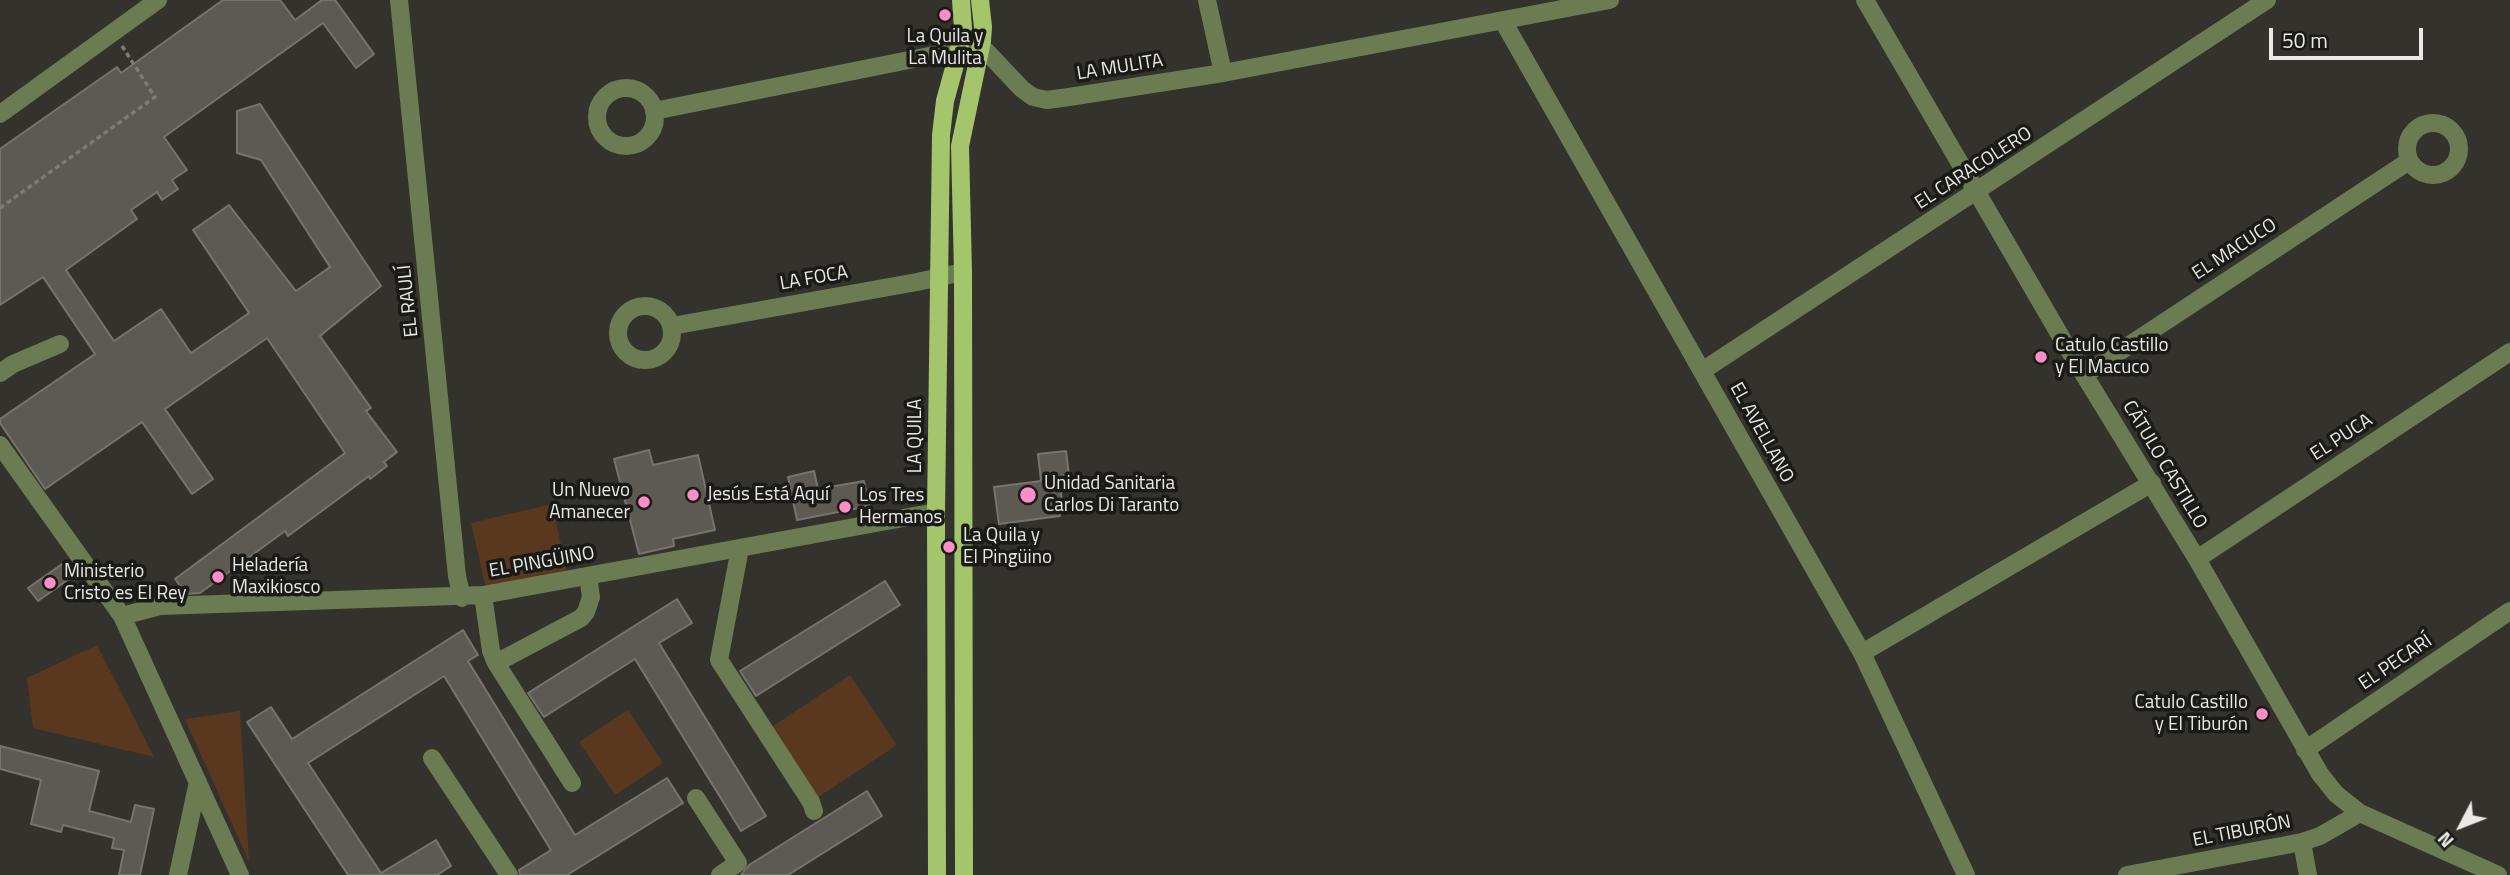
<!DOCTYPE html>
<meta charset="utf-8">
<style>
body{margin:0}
#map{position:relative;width:2510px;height:875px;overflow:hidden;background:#33322c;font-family:"Titillium Web",sans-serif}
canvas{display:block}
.north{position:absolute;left:2426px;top:791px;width:70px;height:70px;-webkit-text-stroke:5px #1a1a17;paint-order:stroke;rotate:228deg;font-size:19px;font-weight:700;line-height:28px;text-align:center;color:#eae9e6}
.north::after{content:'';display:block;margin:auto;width:24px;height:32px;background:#eae9e6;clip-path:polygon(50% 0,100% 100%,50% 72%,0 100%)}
.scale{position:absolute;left:2269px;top:28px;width:154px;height:32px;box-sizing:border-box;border:4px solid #eae9e6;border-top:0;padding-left:9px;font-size:21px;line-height:24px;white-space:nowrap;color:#eae9e6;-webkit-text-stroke:5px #1a1a17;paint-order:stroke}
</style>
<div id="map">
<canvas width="2510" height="875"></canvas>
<div class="north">N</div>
<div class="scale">50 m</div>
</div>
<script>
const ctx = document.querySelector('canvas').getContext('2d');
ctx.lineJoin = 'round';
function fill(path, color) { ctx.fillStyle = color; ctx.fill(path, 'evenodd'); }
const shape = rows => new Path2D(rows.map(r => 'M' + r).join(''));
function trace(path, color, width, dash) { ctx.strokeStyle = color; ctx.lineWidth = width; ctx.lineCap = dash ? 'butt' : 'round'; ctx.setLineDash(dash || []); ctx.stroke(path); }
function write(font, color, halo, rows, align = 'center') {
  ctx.font = font + ' "Titillium Web",sans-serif'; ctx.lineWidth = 7; ctx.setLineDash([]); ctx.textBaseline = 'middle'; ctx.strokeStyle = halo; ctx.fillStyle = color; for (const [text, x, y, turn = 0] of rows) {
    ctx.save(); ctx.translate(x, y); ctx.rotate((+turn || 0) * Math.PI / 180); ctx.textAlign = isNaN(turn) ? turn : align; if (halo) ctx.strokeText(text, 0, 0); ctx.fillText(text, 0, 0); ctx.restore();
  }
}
const green = shape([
 [552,504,568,576,487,593,471,523],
 [97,645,154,757,33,728,27,678],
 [850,675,897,745,811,802,764,732],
 [628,710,663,763,615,795,579,742],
 [240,711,249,862,185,719]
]);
const building = shape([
 [223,0,280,0,295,20,322,0,335,0,374,54,356,68,323,23,164,137,187,170,172,180,178,189,162,200,157,192,131,210,137,219,66,270,114,341,161,309,191,353,249,313,193,230,229,205,296,291,330,267,261,160,237,153,237,111,260,104,381,286,320,336,371,408,366,411,397,452,384,462,387,466,370,479,369,476,288,536,285,531,200,593,186,594,175,579,345,453,267,338,165,409,213,479,192,494,142,422,45,489,0,423,0,419,95,354,43,277,0,305,0,149,117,67,121,73,223,0],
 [649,450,653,465,698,455,715,530,673,539,674,546,639,554,614,459,649,450],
 [1066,451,1069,475,1059,476,1062,503,1058,503,1060,516,999,524,994,487,1041,481,1038,454,1066,451],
 [814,471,818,489,864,481,869,506,797,520,788,477,814,471],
 [62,564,72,577,38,601,28,588,62,564],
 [885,581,900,605,756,696,740,671,885,581],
 [677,599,692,623,659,643,766,816,741,831,635,659,544,717,528,693,677,599],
 [463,630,478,655,468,661,575,835,667,778,683,803,567,875,520,875,519,870,551,850,444,676,308,763,381,873,436,840,451,866,437,875,348,875,247,722,271,707,292,739,463,630],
 [0,746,99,771,89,811,131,822,135,805,154,809,140,875,119,875,124,850,112,848,114,838,63,825,61,832,31,824,41,780,0,769,0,746],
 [867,791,882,816,788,875,741,875,749,865,867,791]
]);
const path = shape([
 [0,208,155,97,122,46]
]);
const minor = shape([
 [399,0,457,576,462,598],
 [1207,0,1223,73],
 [1865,0,2064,342,2197,559,2320,774,2336,794,2360,813,2498,875],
 [1503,21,1862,653,1966,875],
 '597 117a29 29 0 1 1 58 0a29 29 0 1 1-58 0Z',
 [654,111,959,50,986,51,1022,89,1033,97,1047,100,1069,97,1223,73,1610,0],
 [0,114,158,0],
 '2407 149a26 26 0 1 1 52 0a26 26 0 1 1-52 0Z',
 '618 333a27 27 0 1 1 54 0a27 27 0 1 1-54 0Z',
 [672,326,917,282,963,272],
 [1702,371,2267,0],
 [0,373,13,364,60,344],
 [2084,375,2409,161],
 [0,445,122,616,240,875],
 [740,548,719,660,811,802,814,811],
 [2197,559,2510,352],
 [483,595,491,651,496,663,572,783],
 [122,616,160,606,483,595,936,512],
 [1862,653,2152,483],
 [496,663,581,618,586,612,591,597,588,576],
 [2305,750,2510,611],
 [432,758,509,875],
 [696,798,738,863,720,875],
 [2302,842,2308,875],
 [178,875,198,782],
 [2127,875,2302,842,2320,836,2360,813]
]);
const major = shape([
 [937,875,936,512,941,135,945,101,959,50,963,29,961,0],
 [964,875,963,272,960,146,982,41,983,27,980,0]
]);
const markers = [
 [945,15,7,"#fb8fc5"],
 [2041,357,7,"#fb8fc5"],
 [693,495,7,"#fb8fc5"],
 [1028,495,9,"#fb8fc5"],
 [644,502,7,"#fb8fc5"],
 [845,507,7,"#fb8fc5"],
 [949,547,7,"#fb8fc5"],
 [218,577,7,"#fb8fc5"],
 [50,583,7,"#fb8fc5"],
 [2262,714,7,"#fb8fc5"]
];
const poiNames = [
 ["La Quila y",945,37,"center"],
 ["La Mulita",945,59,"center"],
 ["Catulo Castillo",2055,346],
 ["y El Macuco",2055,368],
 ["Unidad Sanitaria",1044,484],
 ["Carlos Di Taranto",1044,506],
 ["Un Nuevo",630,491,"right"],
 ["Amanecer",630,513,"right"],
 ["Jesús Está Aquí",707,495],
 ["Los Tres",859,496],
 ["Hermanos",859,518],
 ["La Quila y",963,536],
 ["El Pingüino",963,558],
 ["Heladería",232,566],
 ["Maxikiosco",232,588],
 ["Ministerio",64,572],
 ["Cristo es El Rey",64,594],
 ["Catulo Castillo",2248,703,"right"],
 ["y El Tiburón",2248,725,"right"]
];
const streetNames = [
 ["LA MULITA",1120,68,-9],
 ["EL CARACOLERO",1974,169,-33],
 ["EL MACUCO",2235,250,-33],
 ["LA FOCA",814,279,-10],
 ["EL RAULÍ",409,301,-96],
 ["EL AVELLANO",1761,433,61],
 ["LA QUILA",916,436,-90],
 ["EL PUCA",2342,438,-33],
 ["CÁTULO CASTILLO",2164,465,59],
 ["EL PINGÜINO",542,563,-10],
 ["EL PECARÍ",2396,663,-34],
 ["EL TIBURÓN",2242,832,-11]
];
fill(green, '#59381f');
fill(building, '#5d5a54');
trace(building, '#77736d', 2);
trace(path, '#7c7b76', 3.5, [5, 3.5]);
trace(minor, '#6b7c52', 18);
trace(major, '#a4c56c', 18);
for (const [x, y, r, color] of markers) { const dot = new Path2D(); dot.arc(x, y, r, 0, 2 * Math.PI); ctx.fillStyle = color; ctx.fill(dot); trace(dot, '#1a1a17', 2.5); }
write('19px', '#eae9e6', '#1a1a17', poiNames, 'left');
write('19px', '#eae9e6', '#1a1a17', streetNames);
</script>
